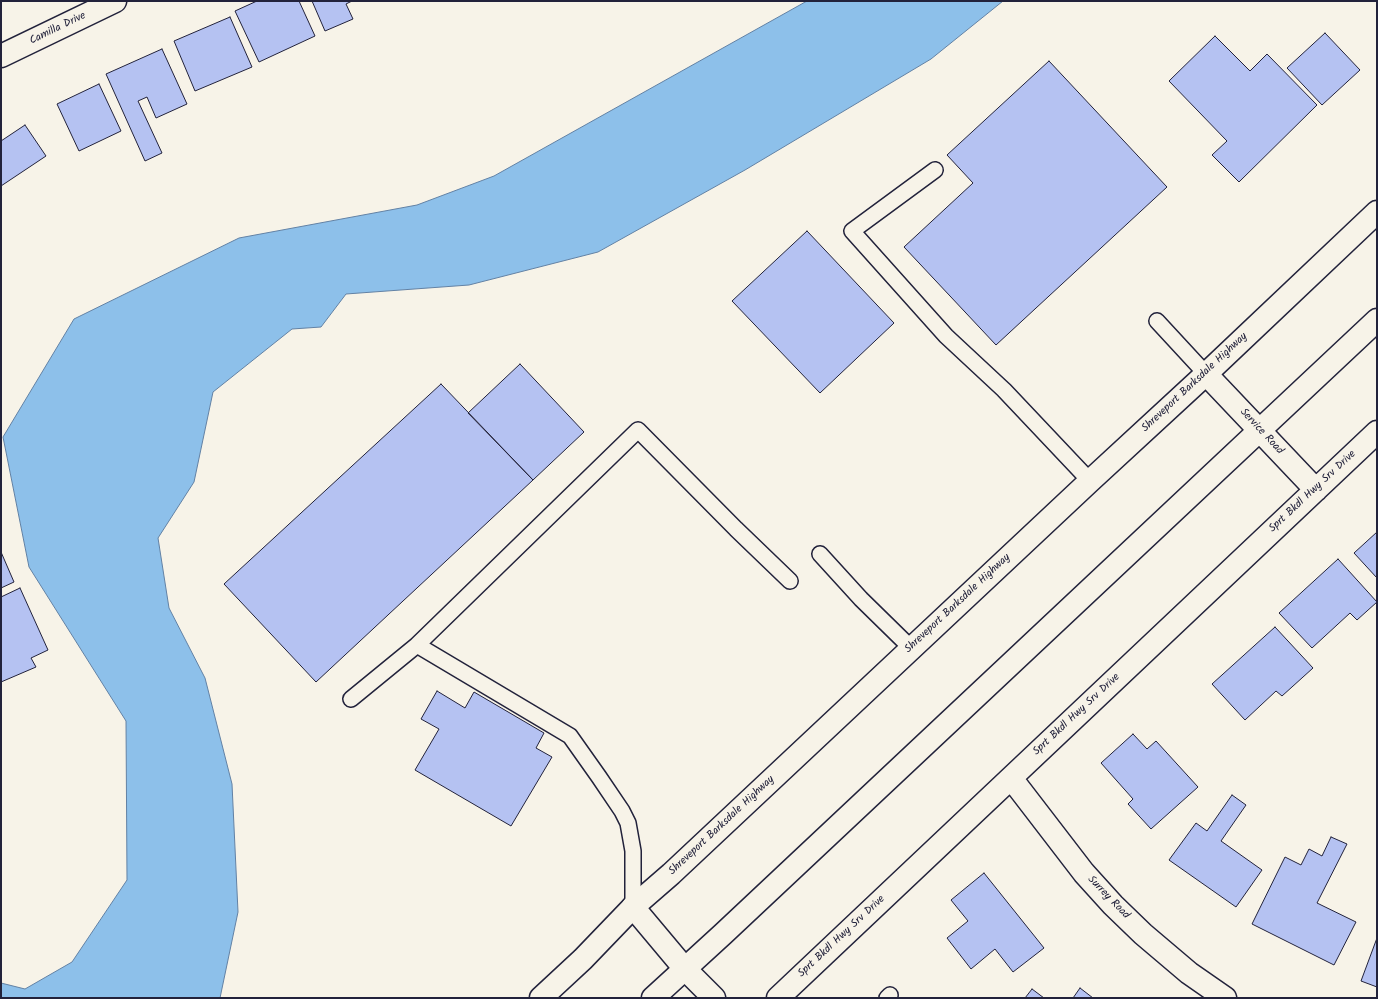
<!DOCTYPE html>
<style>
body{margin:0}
#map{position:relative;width:1378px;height:999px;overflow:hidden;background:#f7f3e8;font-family:Kalam,sans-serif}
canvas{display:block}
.frame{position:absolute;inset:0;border:2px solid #22223b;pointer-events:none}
</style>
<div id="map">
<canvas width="1378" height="999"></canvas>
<div class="frame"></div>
</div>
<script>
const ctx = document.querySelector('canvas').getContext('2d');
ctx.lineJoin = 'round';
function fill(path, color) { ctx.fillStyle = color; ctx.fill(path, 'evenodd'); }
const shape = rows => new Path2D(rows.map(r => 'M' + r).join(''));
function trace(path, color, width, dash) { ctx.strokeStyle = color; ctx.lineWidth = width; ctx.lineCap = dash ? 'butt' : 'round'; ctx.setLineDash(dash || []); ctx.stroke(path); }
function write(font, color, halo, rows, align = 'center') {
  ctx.font = font + ' Kalam,sans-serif'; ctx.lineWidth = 3.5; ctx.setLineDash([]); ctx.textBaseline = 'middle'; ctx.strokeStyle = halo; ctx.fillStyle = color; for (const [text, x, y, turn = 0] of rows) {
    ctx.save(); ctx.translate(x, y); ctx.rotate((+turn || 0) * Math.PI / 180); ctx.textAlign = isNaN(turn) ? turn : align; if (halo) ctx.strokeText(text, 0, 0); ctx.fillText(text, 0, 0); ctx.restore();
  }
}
const water = shape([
 [807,1,1003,1,931,59,745,170,598,252,469,285,346,294,321,327,292,329,213,392,194,482,158,538,169,608,205,678,232,784,238,912,220,998,1,998,1,983,25,989,72,962,127,880,126,721,29,567,3,437,74,319,239,238,417,205,494,176,807,1]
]);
const building = shape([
 [257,1,299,1,315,36,259,62,235,11,257,1],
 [312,1,352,1,346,4,353,19,325,31,312,1],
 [230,17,252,67,195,91,174,41,230,17],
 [1325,33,1360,70,1322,105,1287,68,1325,33],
 [1215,36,1250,71,1267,54,1317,105,1239,182,1212,155,1227,141,1169,81,1215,36],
 [162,49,187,104,156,118,147,97,138,101,162,153,145,161,106,74,162,49],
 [1049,61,1167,187,996,345,904,247,973,183,947,155,1049,61],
 [99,84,121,131,79,151,57,104,99,84],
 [25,125,46,156,1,186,1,141,25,125],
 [807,231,894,323,820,393,732,301,807,231],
 [520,364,584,432,533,480,468,413,520,364],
 [441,384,533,480,316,682,224,584,441,384],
 [1377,532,1377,578,1354,553,1377,532],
 [1,552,14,582,1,588,1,552],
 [1338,559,1377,602,1357,620,1350,613,1312,648,1279,613,1338,559],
 [20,588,48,650,31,658,36,667,1,682,1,597,20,588],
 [1275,627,1313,668,1282,696,1276,691,1245,720,1212,684,1275,627],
 [437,691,465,708,474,692,544,733,536,748,552,757,511,826,415,770,439,729,421,719,437,691],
 [1133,734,1147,749,1156,741,1198,787,1151,829,1128,804,1133,799,1101,763,1133,734],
 [1232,795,1246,805,1221,841,1262,870,1236,907,1169,860,1196,823,1207,831,1232,795],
 [1331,837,1347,844,1317,903,1356,922,1334,965,1252,924,1285,857,1301,865,1309,849,1322,856,1331,837],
 [984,873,1044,948,1013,972,995,949,971,969,947,938,968,921,951,900,984,873],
 [1377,938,1377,987,1361,981,1377,938],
 [1080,988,1093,998,1073,998,1080,988],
 [1032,989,1044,998,1025,998,1032,989]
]);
const lane = shape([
 [935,170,852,231,946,336,1004,390,1090,481],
 [1157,321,1206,374],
 [820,554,861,599,911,648],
 [417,645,638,430,736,529,790,581],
 [351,699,417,645,570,736,599,777,622,811,628,823,633,851,633,907],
 [887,998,890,995]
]);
const street = shape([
 [1,56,115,1],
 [1206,374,1316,490],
 [1011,778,1084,873,1113,905,1143,934,1189,973,1225,998],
 [633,907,685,969,714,998],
 [778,998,1377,432]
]);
const secondary = shape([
 [541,998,583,959,633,907,671,874,1090,481,1206,374,1377,212],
 [653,998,723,934,1377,320]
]);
const streetNames = [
 ["Camilla Drive",58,29,-26],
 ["Shreveport Barksdale Highway",1195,383,-43],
 ["Service Road",1261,432,47],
 ["Sprt Bkdl Hwy Srv Drive",1313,492,-43],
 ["Shreveport Barksdale Highway",958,604,-43],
 ["Sprt Bkdl Hwy Srv Drive",1077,715,-43],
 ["Shreveport Barksdale Highway",722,826,-43],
 ["Surrey Road",1108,898,46],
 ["Sprt Bkdl Hwy Srv Drive",842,937,-43]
];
fill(water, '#8dc0ea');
trace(water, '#6281a4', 1);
fill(building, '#b5c2f2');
trace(building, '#22223b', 1);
trace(lane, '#22223b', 18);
trace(street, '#22223b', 25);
trace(secondary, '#22223b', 25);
trace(lane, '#f7f3e8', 15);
trace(street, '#f7f3e8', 22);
trace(secondary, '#f7f3e8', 22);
write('11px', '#22223b', '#f7f3e8', streetNames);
</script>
